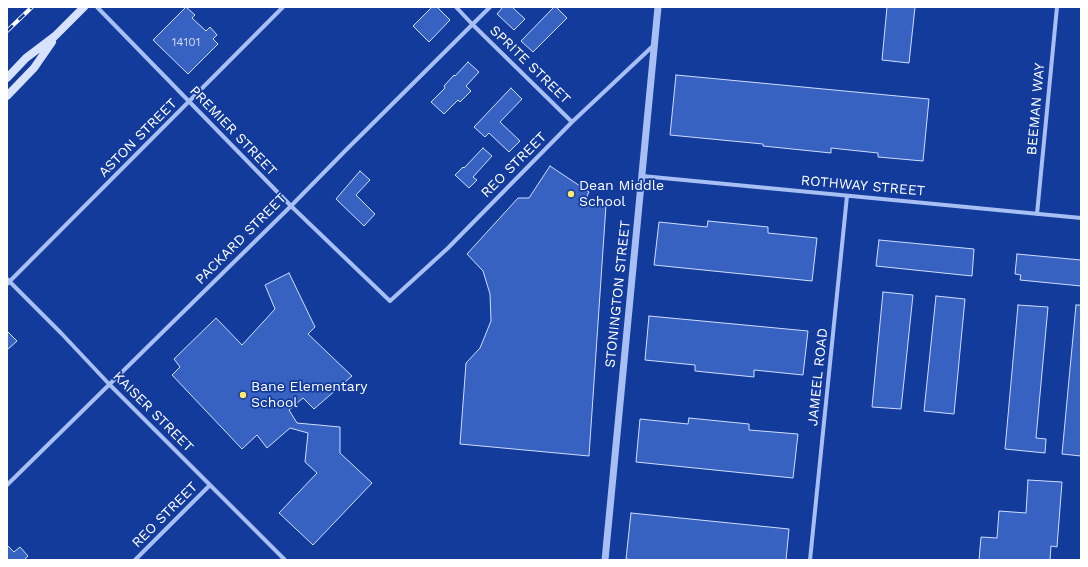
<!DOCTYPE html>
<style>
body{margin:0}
#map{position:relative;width:1088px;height:567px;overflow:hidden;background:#133b9c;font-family:"Work Sans",sans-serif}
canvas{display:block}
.frame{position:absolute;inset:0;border:8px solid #fff;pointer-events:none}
</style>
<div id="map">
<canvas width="1088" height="567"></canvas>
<div class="frame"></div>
</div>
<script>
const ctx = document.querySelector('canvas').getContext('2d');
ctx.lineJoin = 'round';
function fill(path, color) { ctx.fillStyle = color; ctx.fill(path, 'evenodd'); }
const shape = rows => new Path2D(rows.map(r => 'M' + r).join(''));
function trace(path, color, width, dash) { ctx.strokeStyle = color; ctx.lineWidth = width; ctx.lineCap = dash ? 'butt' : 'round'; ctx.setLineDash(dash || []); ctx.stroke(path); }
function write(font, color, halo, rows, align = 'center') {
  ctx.font = font + ' "Work Sans",sans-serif'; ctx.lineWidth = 3.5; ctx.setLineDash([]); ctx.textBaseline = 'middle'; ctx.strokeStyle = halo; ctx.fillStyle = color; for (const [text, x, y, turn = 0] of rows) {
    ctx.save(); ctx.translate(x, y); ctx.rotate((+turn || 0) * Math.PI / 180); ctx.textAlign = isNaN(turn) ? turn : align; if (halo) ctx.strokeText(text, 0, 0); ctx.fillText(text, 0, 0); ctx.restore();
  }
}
const building = shape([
 [186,7,195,15,192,18,206,31,210,27,217,35,213,39,218,44,188,74,153,40,186,7],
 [432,7,437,7,450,20,429,42,413,26,432,7],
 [503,7,512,7,525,19,514,30,497,14,503,7],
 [554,7,556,7,567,18,533,52,521,41,554,7],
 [887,7,915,7,909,63,882,60,887,7],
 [468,62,479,72,466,86,471,91,460,102,458,100,444,114,431,102,445,88,444,86,454,75,455,76,468,62],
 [676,75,929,99,923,161,878,157,878,153,831,148,831,153,763,146,763,144,670,135,676,75],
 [511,88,522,99,500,122,520,141,509,152,489,133,485,137,474,127,511,88],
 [483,148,492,156,473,177,477,180,469,188,455,175,463,167,464,168,483,148],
 [550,166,589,192,583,205,606,205,589,456,460,444,466,363,480,348,491,321,490,294,483,271,467,254,518,198,529,198,550,166],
 [360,171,370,180,356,195,375,214,364,226,336,199,360,171],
 [708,221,768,227,768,233,817,238,812,281,654,265,659,222,707,227,708,221],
 [879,240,974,249,972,276,876,266,879,240],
 [1017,254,1081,260,1081,286,1020,280,1021,275,1015,274,1017,254],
 [289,273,315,327,308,334,352,376,314,409,303,398,289,410,297,423,340,427,340,453,372,483,313,545,279,513,317,473,305,462,308,433,290,428,267,448,257,435,242,449,172,375,180,367,174,359,216,318,242,345,275,309,265,285,289,273],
 [883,292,913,295,901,409,872,407,883,292],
 [936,296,965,299,954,414,924,411,936,296],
 [1018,305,1048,307,1036,438,1046,439,1045,453,1005,449,1018,305],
 [1076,305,1081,305,1081,456,1062,454,1076,305],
 [649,316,808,331,803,375,754,370,754,377,695,371,695,365,645,360,649,316],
 [7,331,17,341,7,350,7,331],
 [689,418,749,424,749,430,798,434,793,478,636,462,640,419,688,424,689,418],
 [1028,480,1062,482,1057,547,1051,546,1050,560,979,560,981,537,997,538,999,511,1026,513,1028,480],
 [631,513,789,529,786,560,635,560,626,559,631,513],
 [7,545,14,552,20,547,28,556,24,560,7,560,7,545]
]);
const minor = shape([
 [97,7,291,206,390,301,448,248,572,122,654,45],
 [456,7,472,24,572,122],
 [642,176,1081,218],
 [1037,214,1057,7],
 [7,279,61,333,109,384,285,560],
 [7,284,283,7],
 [7,485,291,206,345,151,490,7],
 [135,560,210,485],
 [810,560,847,196]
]);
const tertiary = shape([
 [605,560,658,7]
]);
const secondary = shape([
 [7,78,26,58,55,36,84,7],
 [7,96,34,68,52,42]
]);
const rail = shape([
 [7,31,32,7]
]);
const markers = [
 [571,194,4,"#ffe96a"],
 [243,395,4,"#ffe96a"]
];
const numberNames = [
 ["14101",186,42]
];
const streetNames = [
 ["SPRITE STREET",530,65,44],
 ["BEEMAN WAY",1036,109,-85],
 ["PREMIER STREET",233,131,46],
 ["ASTON STREET",138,138,-45],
 ["REO STREET",514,165,-45],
 ["ROTHWAY STREET",863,186,5],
 ["PACKARD STREET",241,239,-45],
 ["STONINGTON STREET",618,294,-84],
 ["JAMEEL ROAD",818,377,-84],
 ["KAISER STREET",153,412,45],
 ["REO STREET",165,515,-45]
];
const poiNames = [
 ["Dean Middle",579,186],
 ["School",579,202],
 ["Bane Elementary",251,387],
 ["School",251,403]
];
fill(building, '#3762c1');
trace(building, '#d0defd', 1);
trace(minor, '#a8bff4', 4);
trace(tertiary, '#a8bff4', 7);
trace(secondary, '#d7e2fd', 8);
trace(rail, '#fff', 4);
trace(rail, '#133b9c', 2.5, [8]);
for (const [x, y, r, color] of markers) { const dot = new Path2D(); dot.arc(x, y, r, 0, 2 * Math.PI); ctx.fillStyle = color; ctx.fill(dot); trace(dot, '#133b9c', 1.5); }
write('12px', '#cdd8f0', null, numberNames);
write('14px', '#fff', '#133b9c', streetNames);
write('14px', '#fff', '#133b9c', poiNames, 'left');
</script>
